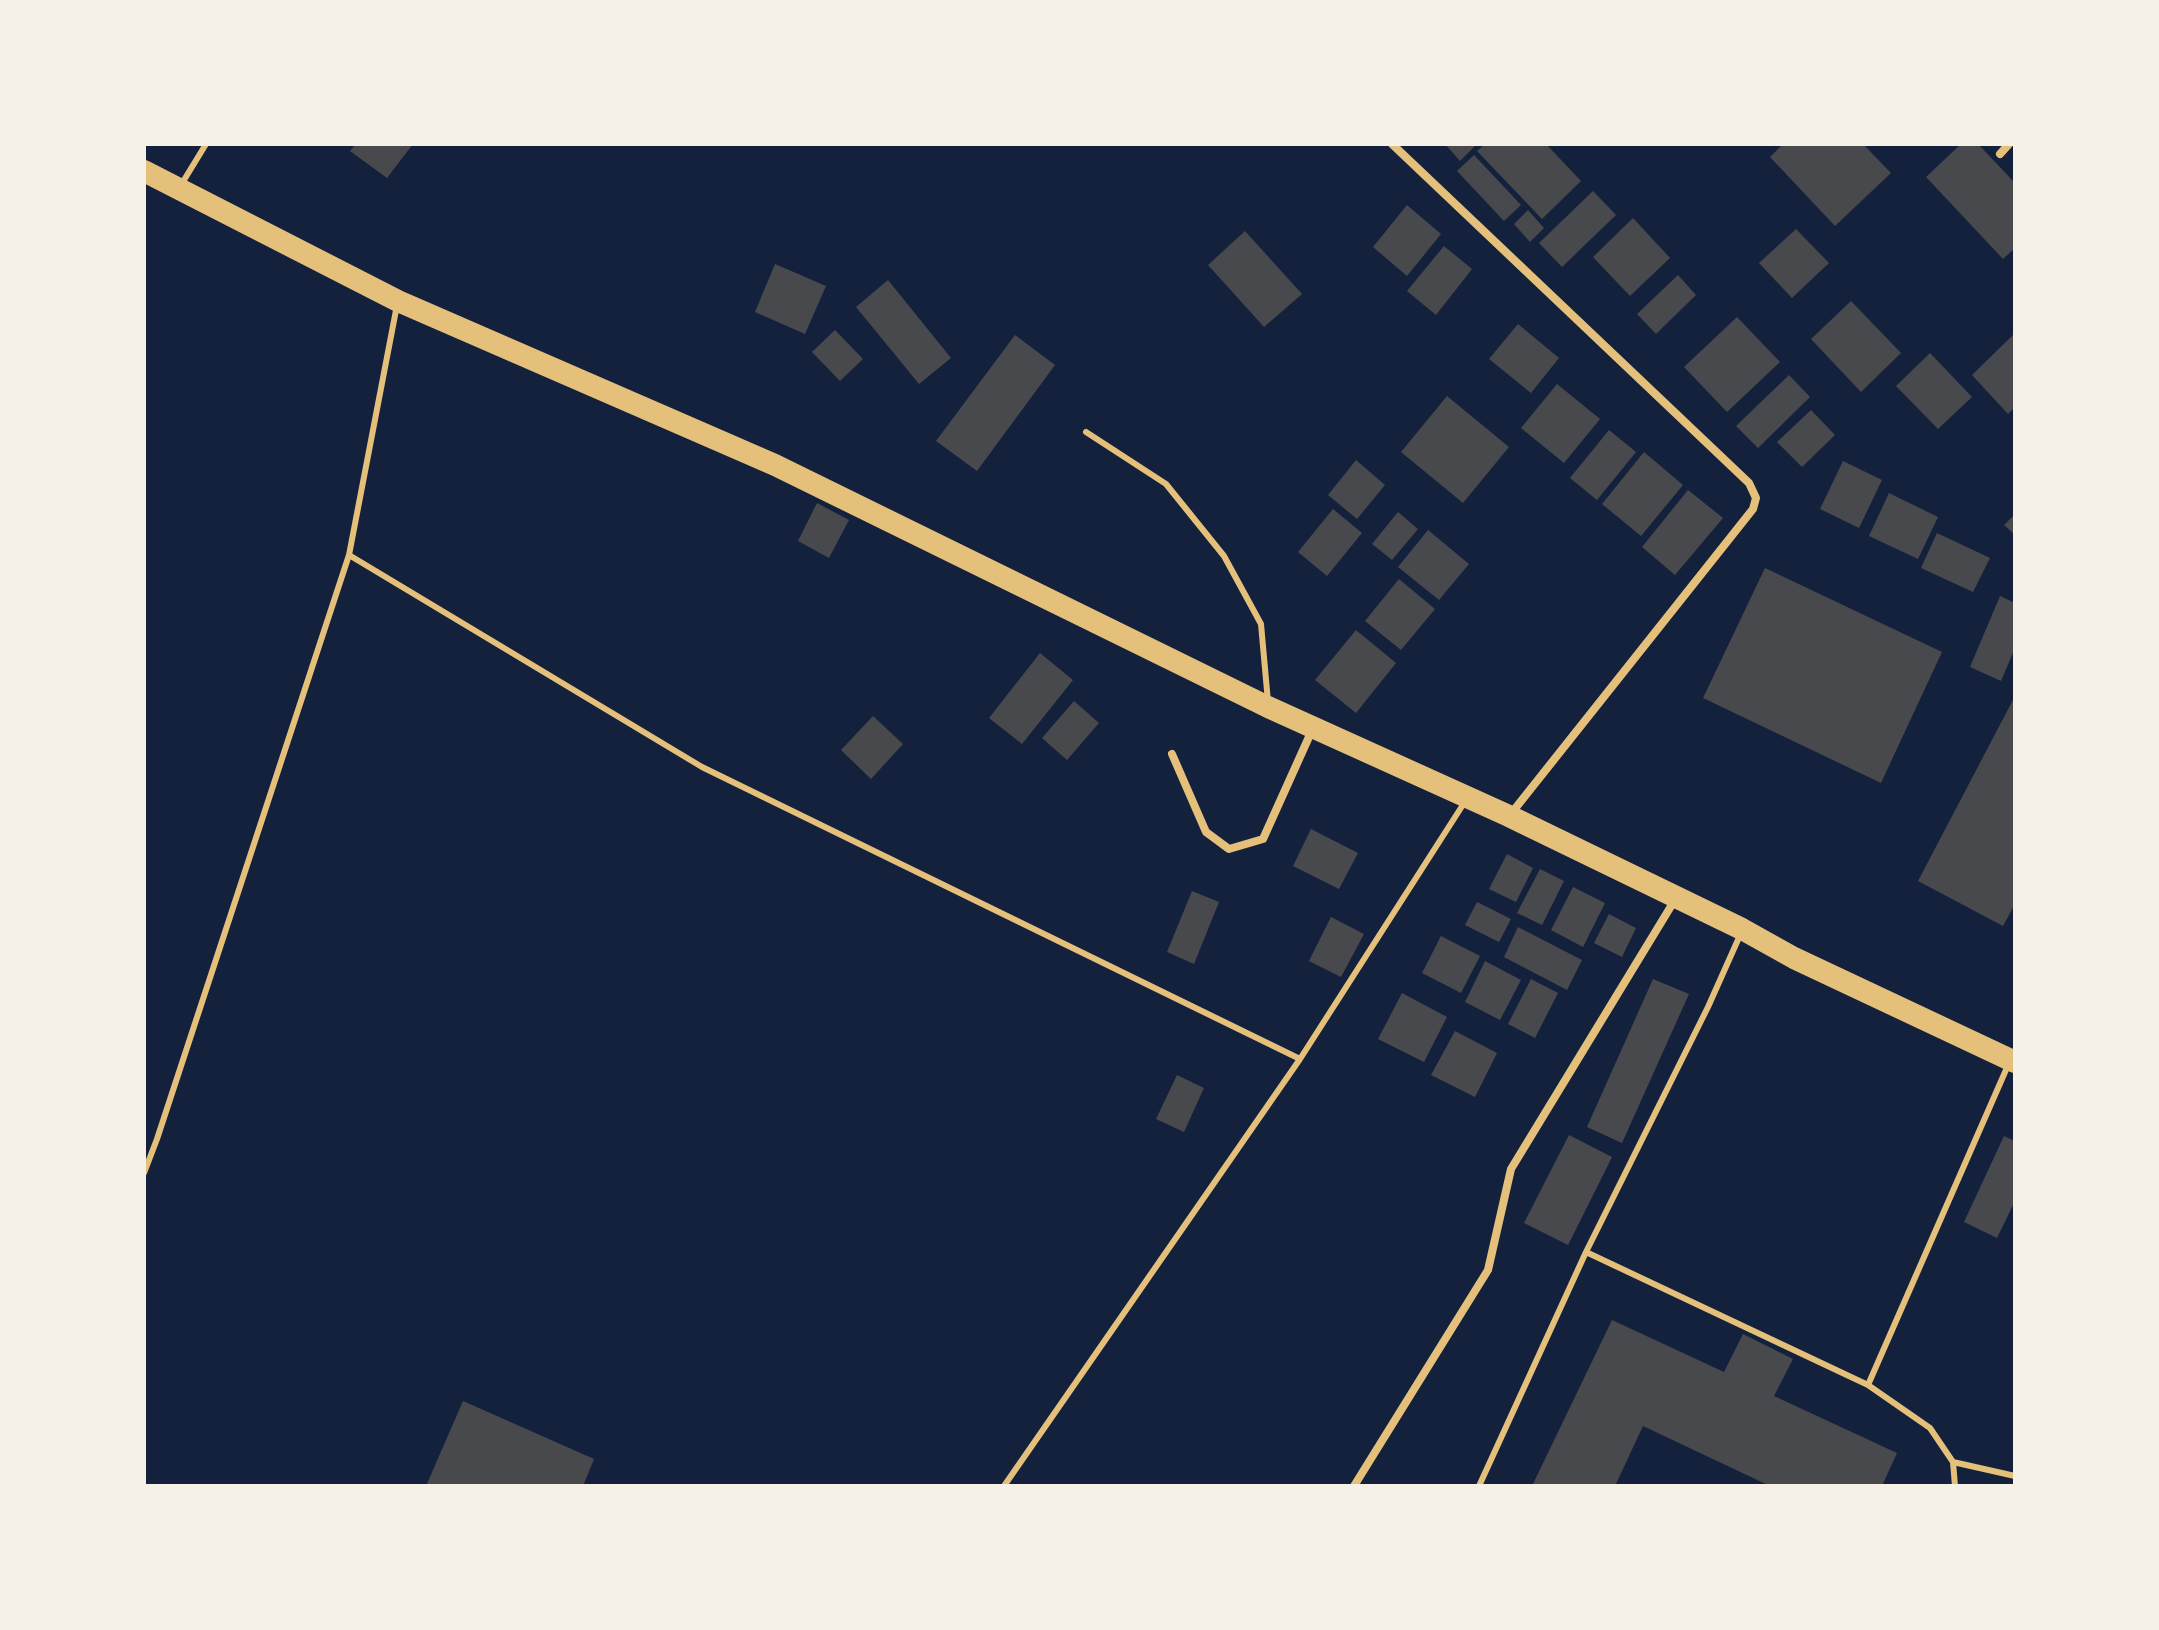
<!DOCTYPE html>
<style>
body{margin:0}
#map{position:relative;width:2159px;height:1630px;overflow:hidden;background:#14213d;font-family:"Playfair Display",serif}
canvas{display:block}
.frame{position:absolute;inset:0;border:146px solid #f6f1e7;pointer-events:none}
</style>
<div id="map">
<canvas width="2159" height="1630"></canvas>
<div class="frame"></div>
</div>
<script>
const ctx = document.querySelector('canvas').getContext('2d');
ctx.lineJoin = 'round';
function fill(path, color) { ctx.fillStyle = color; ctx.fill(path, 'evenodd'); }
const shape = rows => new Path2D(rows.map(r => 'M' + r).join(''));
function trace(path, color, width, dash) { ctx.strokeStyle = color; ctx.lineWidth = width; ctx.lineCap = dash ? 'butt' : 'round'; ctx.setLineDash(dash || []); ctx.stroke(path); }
const building = shape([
 [356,144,413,144,387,178,350,151],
 [1445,144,1477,144,1460,161],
 [1485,144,1546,144,1581,181,1542,219,1477,151],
 [1783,144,1863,144,1891,173,1835,226,1770,157],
 [1961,144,1978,144,2015,183,2015,248,2003,259,1926,177],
 [1474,155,1521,205,1504,221,1457,171],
 [1593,191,1616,215,1562,267,1539,243],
 [1407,205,1441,234,1407,276,1373,247],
 [1528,210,1544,228,1530,242,1514,224],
 [1633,218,1670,258,1630,296,1593,257],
 [1796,229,1829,263,1792,298,1759,263],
 [1245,231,1302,294,1264,327,1208,265],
 [1444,246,1472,269,1436,315,1407,291],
 [775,264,826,286,805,334,755,312],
 [1678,275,1696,295,1656,334,1637,314],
 [888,280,951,358,919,384,856,307],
 [1851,301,1901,353,1861,392,1811,339],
 [1737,317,1780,362,1727,412,1684,367],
 [1518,324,1559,358,1531,393,1489,359],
 [835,330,863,359,840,381,812,352],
 [2015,333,2015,407,2008,414,1972,375],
 [1015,335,1055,365,977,471,936,441],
 [1930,353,1972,397,1938,429,1896,386],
 [1789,375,1810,397,1758,448,1736,426],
 [1557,384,1600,419,1564,463,1521,428],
 [1447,396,1509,447,1463,503,1401,452],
 [1811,410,1835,435,1802,467,1777,442],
 [1609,430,1636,452,1597,500,1570,478],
 [1644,452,1683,485,1641,536,1602,504],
 [1356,460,1385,485,1357,519,1328,495],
 [1843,461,1882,480,1859,528,1820,509],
 [1688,490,1723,518,1675,575,1642,547],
 [1889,493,1938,517,1918,559,1869,536],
 [817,503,849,520,829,558,798,541],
 [1333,509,1362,533,1327,576,1298,552],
 [1398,512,1418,529,1392,560,1372,544],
 [2015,514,2015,535,2004,525],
 [1428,530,1469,564,1439,600,1398,567],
 [1937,533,1990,558,1973,592,1921,568],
 [1765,568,1942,652,1881,783,1703,698],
 [1399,579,1435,609,1401,650,1365,621],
 [2000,596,2015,603,2015,648,2001,681,1970,667],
 [1356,630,1396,663,1356,713,1315,680],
 [1040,653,1073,680,1022,744,989,718],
 [2015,696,2015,904,2003,926,1918,881],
 [1074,701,1099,723,1067,760,1042,738],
 [873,716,903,744,871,779,841,750],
 [1311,829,1358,853,1339,889,1293,866],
 [1507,854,1533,868,1516,902,1489,889],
 [1540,869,1564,881,1542,925,1517,913],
 [1573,887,1605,903,1583,947,1551,930],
 [1192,891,1219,902,1194,964,1167,952],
 [1477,902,1511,919,1499,942,1465,925],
 [1609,914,1636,928,1622,957,1594,943],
 [1331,917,1364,934,1341,977,1309,961],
 [1518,927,1582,960,1567,990,1504,957],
 [1441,936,1480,956,1461,993,1422,973],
 [1485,961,1521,980,1500,1020,1465,1002],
 [1531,979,1558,993,1535,1038,1508,1024],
 [1653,979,1689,994,1622,1143,1587,1127],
 [1402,993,1447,1017,1424,1062,1378,1039],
 [1455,1031,1497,1053,1475,1097,1431,1075],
 [1177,1075,1204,1088,1184,1132,1156,1119],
 [1569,1135,1612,1157,1568,1245,1524,1223],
 [2004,1136,2015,1141,2015,1201,1997,1238,1964,1222],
 [1612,1320,1724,1372,1743,1334,1793,1359,1774,1396,1897,1453,1882,1486,1770,1486,1643,1426,1615,1486,1532,1486],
 [463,1401,594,1459,583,1486,426,1486]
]);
const service = shape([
 [181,185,206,144],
 [1086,432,1166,484,1224,556,1261,624,1268,702],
 [349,555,702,767,1300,1059],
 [1741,933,1708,1007,1586,1252,1868,1385,1930,1428,1953,1462,1955,1486],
 [144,1173,157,1139,349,555,397,305],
 [1868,1385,2009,1063],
 [1953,1462,2015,1476],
 [1004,1486,1300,1059,1466,800],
 [1479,1486,1586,1252]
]);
const minor = shape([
 [1392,144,1749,483,1756,498,1753,509,1510,815],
 [2000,154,2009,144],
 [1172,754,1206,832,1229,849,1263,839,1313,728],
 [1354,1486,1488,1270,1511,1169,1676,898]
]);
const trunk = shape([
 [144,171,398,301,775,465,1268,707,1509,816,1742,929,1794,958,2015,1062]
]);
fill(building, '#48494c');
trace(service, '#e5c07b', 6);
trace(minor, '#e5c07b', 8);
trace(trunk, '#e5c07b', 22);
</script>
